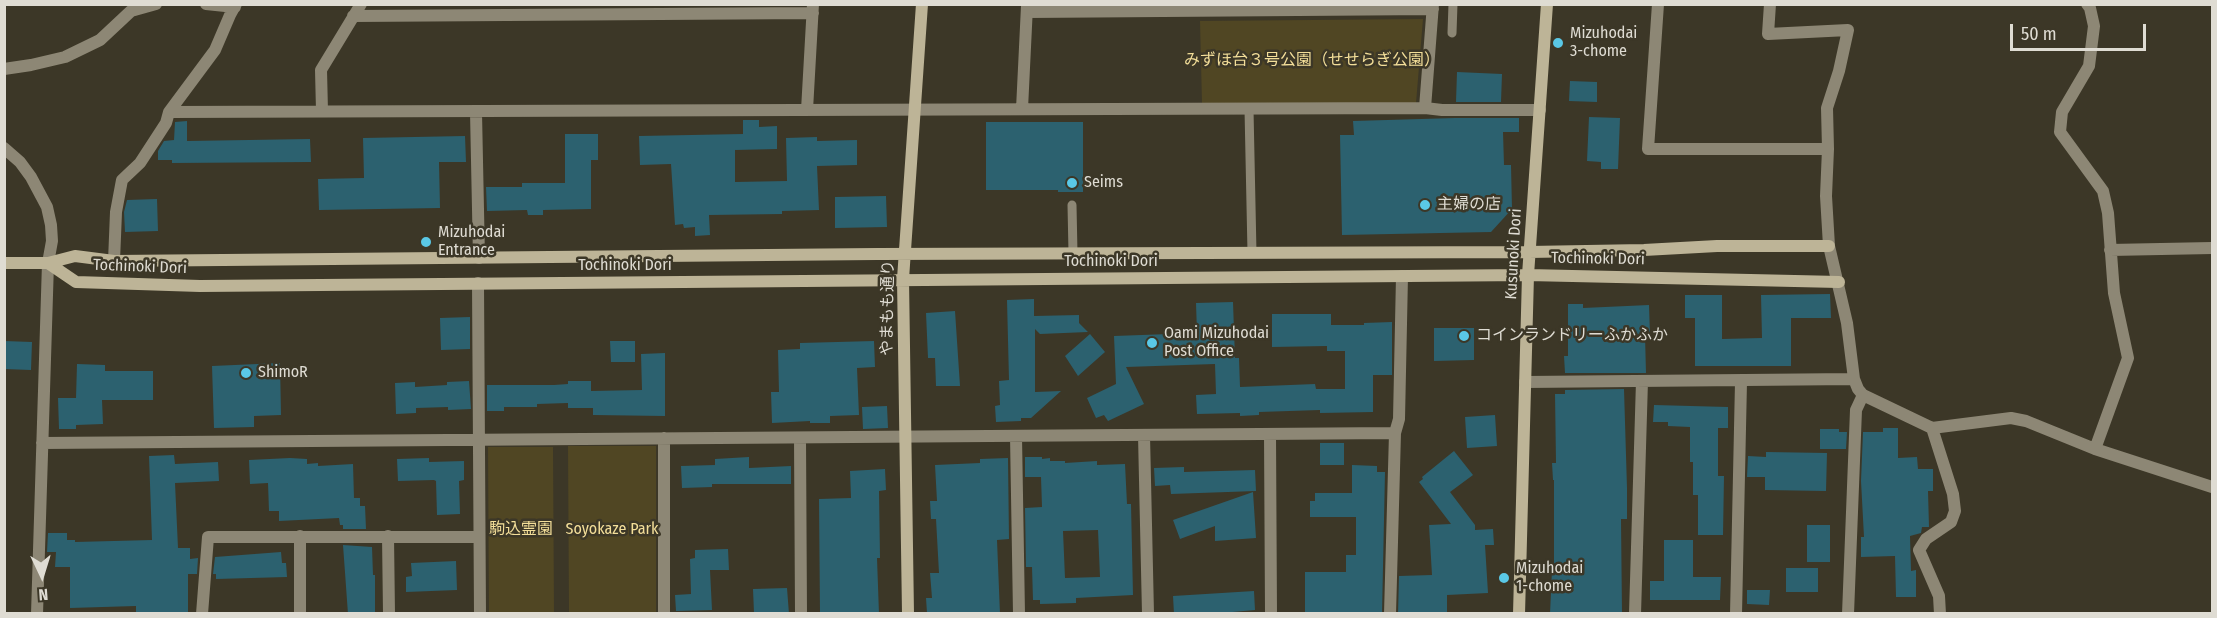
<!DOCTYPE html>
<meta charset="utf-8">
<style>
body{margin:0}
#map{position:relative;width:2217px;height:618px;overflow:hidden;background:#3c3727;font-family:"Fira Sans Condensed",sans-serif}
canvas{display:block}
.frame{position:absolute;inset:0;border:6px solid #dfdcd3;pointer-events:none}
.north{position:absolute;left:12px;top:546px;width:60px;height:60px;-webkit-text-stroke:4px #3c3727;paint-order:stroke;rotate:176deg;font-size:16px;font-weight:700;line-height:24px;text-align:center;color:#dfdcd3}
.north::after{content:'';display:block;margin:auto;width:21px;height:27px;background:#dfdcd3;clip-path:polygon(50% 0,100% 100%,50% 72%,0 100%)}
.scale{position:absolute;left:2010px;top:24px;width:136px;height:27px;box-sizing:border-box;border:3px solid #dfdcd3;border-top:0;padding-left:8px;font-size:18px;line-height:21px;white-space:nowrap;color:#dfdcd3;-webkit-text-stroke:4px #3c3727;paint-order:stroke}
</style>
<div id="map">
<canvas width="2217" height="618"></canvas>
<div class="frame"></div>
<div class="north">N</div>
<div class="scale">50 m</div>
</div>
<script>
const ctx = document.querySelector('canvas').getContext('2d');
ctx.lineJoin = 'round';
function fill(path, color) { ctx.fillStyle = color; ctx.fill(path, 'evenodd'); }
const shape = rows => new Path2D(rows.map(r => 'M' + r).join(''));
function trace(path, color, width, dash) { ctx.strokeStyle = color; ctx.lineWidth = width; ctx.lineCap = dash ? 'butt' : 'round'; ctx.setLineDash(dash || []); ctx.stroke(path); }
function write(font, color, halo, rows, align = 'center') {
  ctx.font = font + ' "Fira Sans Condensed","Noto Sans JP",sans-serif'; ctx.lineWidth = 5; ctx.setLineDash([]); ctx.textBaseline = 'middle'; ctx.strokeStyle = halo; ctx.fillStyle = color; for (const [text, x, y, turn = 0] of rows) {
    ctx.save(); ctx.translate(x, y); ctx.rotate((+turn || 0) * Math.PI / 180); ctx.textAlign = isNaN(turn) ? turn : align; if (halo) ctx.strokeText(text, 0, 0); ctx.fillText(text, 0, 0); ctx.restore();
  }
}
const green = shape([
 [1423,19,1416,103,1202,104,1200,21],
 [568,446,656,446,656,613,569,613],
 [488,447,553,447,554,613,489,613]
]);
const building = shape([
 [1457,72,1502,74,1501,102,1456,102],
 [1570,81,1597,82,1597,102,1569,101],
 [1589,117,1620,118,1618,169,1601,169,1601,162,1587,161],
 [1455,118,1519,118,1519,132,1503,132,1504,165,1511,165,1512,209,1491,232,1342,235,1340,135,1354,135,1353,121],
 [743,120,759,120,759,127,777,126,777,149,735,150,735,182,787,181,786,138,817,137,817,141,857,140,857,165,817,166,819,210,782,211,782,214,709,215,710,235,695,236,695,227,684,228,683,224,675,225,671,164,640,165,639,136,743,134],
 [187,121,187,141,310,139,311,162,172,163,172,160,158,160,158,151,164,141,174,140,175,122],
 [986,122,1083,122,1083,192,1058,192,1058,190,986,190],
 [565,134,598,134,598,160,591,160,591,209,543,210,543,215,528,215,527,210,487,211,486,187,522,187,522,183,565,183],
 [465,136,466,162,439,162,440,208,319,210,318,179,364,178,363,138],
 [886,196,887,227,835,228,835,197],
 [157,199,158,231,125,232,124,212,127,200],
 [1830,294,1831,318,1791,318,1791,366,1695,366,1695,318,1685,318,1685,295,1722,295,1722,339,1762,338,1761,295],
 [1034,299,1034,316,1079,315,1079,323,1088,332,1040,334,1035,329,1035,392,1061,391,1031,418,1021,418,1021,421,996,422,995,406,1000,405,999,381,1009,380,1007,300],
 [1233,302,1235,358,1239,358,1240,387,1315,384,1316,389,1345,389,1345,351,1327,351,1327,346,1272,347,1272,314,1331,314,1331,325,1364,325,1364,323,1392,322,1392,375,1373,375,1373,412,1320,413,1320,410,1259,412,1259,415,1240,416,1240,413,1197,414,1196,395,1216,394,1215,364,1126,367,1144,404,1108,421,1104,415,1096,418,1087,398,1116,384,1114,336,1197,333,1196,303],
 [1568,304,1583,304,1583,308,1649,305,1650,335,1645,335,1646,373,1565,373,1564,356,1568,356],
 [955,311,960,386,936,386,935,358,928,358,926,313],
 [470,317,470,349,441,350,440,318],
 [1434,328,1474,328,1474,360,1434,361],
 [1090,334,1105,352,1078,376,1065,356],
 [4,341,32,342,31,370,4,369],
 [610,341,635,341,635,362,611,362],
 [874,341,875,367,857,368,859,415,830,416,830,423,810,423,810,421,772,423,771,392,779,392,778,350,800,349,800,343],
 [665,353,665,416,593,415,593,408,568,408,568,403,537,404,537,407,504,407,504,411,487,411,487,385,554,385,568,384,568,381,591,381,591,391,642,390,641,354],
 [280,363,281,415,254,416,254,427,214,428,212,366],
 [77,364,105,365,105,371,153,371,153,400,102,400,103,424,76,425,76,429,59,429,58,398,76,398],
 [469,381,471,409,448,410,448,407,416,408,416,413,396,414,395,383,415,382,415,387,447,385,447,382],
 [1624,389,1627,488,1627,519,1621,519,1622,614,1550,614,1552,570,1554,570,1554,480,1553,480,1552,463,1556,463,1555,394,1565,394,1565,390],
 [1654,405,1728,407,1728,428,1718,428,1718,476,1724,476,1723,535,1698,535,1698,495,1693,495,1693,462,1690,462,1690,427,1668,426,1668,422,1653,422],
 [887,406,888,428,863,429,862,407],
 [1495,415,1497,446,1467,448,1465,417],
 [1883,428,1898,428,1898,458,1917,457,1918,469,1933,469,1933,491,1928,491,1929,527,1922,527,1921,533,1910,536,1911,571,1916,570,1916,597,1896,597,1895,556,1861,557,1861,537,1864,537,1861,481,1863,432,1883,432],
 [1820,429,1839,429,1839,432,1847,432,1846,449,1820,449],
 [1320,443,1344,443,1344,465,1320,465],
 [1454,451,1473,475,1450,492,1475,525,1475,530,1493,529,1494,545,1485,545,1488,593,1447,595,1447,614,1398,614,1399,576,1432,575,1429,525,1451,524,1419,482,1423,479,1422,477],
 [1766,452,1827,453,1826,491,1765,490,1765,477,1747,477,1748,456,1766,457],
 [174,455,175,464,218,462,219,481,175,483,178,548,190,548,190,559,198,558,197,574,188,574,188,613,136,613,136,606,70,608,70,567,55,567,56,552,47,552,48,533,67,533,67,540,75,540,75,542,152,540,149,456],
 [749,457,749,468,791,466,791,484,712,484,712,487,682,488,681,466,715,465,715,459],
 [1025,457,1042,457,1042,459,1050,458,1050,461,1065,461,1065,463,1097,461,1097,465,1125,464,1127,504,1131,504,1133,595,1076,598,1076,603,1040,604,1040,600,1033,600,1032,567,1026,567,1025,508,1042,507,1041,477,1025,477],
 [1098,530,1100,577,1065,578,1063,531],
 [290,458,307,459,307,464,318,463,318,466,353,464,354,498,360,498,360,506,365,506,366,529,343,529,343,525,340,525,339,518,279,521,279,511,269,511,268,483,250,484,249,460],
 [429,458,429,462,464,461,464,480,459,481,460,514,437,515,436,481,434,480,398,481,397,459],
 [1008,458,1009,539,997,540,1000,614,927,613,926,598,932,598,930,573,939,573,936,519,931,519,930,501,937,501,935,465,980,463,980,459],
 [1352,465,1377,466,1377,472,1385,472,1382,614,1305,614,1305,572,1346,572,1346,555,1356,555,1356,517,1310,517,1310,501,1315,501,1315,493,1352,493],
 [1184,467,1184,472,1255,470,1256,491,1171,494,1170,485,1155,486,1154,468],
 [885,469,886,490,879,491,880,558,877,558,879,614,820,614,819,499,851,498,850,471],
 [1253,492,1256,538,1215,541,1215,526,1180,539,1173,520],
 [1807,525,1830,525,1830,562,1807,562],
 [1664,540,1693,540,1693,577,1721,577,1720,600,1650,600,1650,581,1664,581],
 [343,545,372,547,373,575,375,575,375,614,348,614],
 [728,549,729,570,710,570,712,610,676,611,675,595,691,594,690,559,695,558,695,550],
 [281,552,282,563,286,563,287,577,216,579,216,574,213,574,215,557],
 [456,561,457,590,406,592,406,577,412,576,411,563],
 [1786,568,1818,568,1818,592,1786,592],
 [787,588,789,614,754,613,753,589],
 [1747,590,1770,590,1769,605,1747,604],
 [1254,591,1255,610,1210,614,1174,614,1173,596]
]);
const lane = shape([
 [1452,33,1453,4],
 [1249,109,1252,253],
 [1072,205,1073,253]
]);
const street = shape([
 [206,4,235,7],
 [1658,4,1648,149,1828,149],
 [1770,4,1768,34,1848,30,1839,71,1827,108,1828,149,1826,196,1829,246,1847,323,1854,379,1858,389,1863,395,1932,428,2011,418,2026,421,2095,449,2212,487],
 [2087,4,2090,8,2094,26,2089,66,2062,112,2060,132,2103,191,2108,213,2114,293,2128,358,2095,449],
 [1027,12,1433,9],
 [353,16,813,13],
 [4,69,31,65,65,57,100,40,131,11,156,4],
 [1425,108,1433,4],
 [1022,109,1027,6],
 [807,110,813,4],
 [322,111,321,70,361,4],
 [169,112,1425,108,1442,110,1540,110],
 [476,112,479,258],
 [4,148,20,162,31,177,47,207,51,225,52,241,48,263,37,614],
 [2110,250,2212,248],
 [114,261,116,212,122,180,140,163,166,123,169,112,215,50,230,15,236,4],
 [478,283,480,614],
 [1525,382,1854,379],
 [1932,428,1953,494,1955,511,1951,522,1926,539,1919,550,1939,596,1940,614],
 [1270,434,1271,614],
 [1144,435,1148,614],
 [1016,436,1019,614],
 [664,438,664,614],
 [800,438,801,614],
 [42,443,1395,433],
 [388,536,389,614],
 [202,614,208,537,478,537],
 [300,614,300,536],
 [1390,614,1395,433,1399,419,1402,276],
 [1635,614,1642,381],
 [1736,614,1741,382],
 [1848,614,1856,410,1863,395]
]);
const secondary = shape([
 [4,263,48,263,75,256,114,261,877,254,1529,252,1644,250,1717,246,1829,246],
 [48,263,76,282,200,286,1528,275,1839,282],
 [908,614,903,279,922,4],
 [1519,614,1528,275,1547,4]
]);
const markers = [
 [1558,43,6,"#5ac8e6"],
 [1072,183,6,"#5ac8e6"],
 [1425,205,6,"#5ac8e6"],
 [426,242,6,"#5ac8e6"],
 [1464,336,6,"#5ac8e6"],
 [1152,343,6,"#5ac8e6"],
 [246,373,6,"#5ac8e6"],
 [1504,578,6,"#5ac8e6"]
];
const poiNames = [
 ["Mizuhodai",1570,34],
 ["3-chome",1570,52],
 ["Seims",1084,183],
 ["主婦の店",1437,205],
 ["Mizuhodai",438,233],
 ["Entrance",438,251],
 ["Oami Mizuhodai",1164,334],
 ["Post Office",1164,352],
 ["コインランドリーふかふか",1476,336],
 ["ShimoR",258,373],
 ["Mizuhodai",1516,569],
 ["1-chome",1516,587]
];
const parkNames = [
 ["みずほ台３号公園（せせらぎ公園）",1312,61],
 ["駒込霊園",521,530],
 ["Soyokaze Park",612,530]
];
const streetNames = [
 ["Kusunoki Dori",1514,254,-87],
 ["Tochinoki Dori",1598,259,1],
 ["Tochinoki Dori",1111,262],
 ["Tochinoki Dori",625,266],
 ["Tochinoki Dori",140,267,2],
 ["やまもも通り",888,308,-89]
];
fill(green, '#504623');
fill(building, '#2c616f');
trace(lane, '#8d8775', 9);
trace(street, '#8d8775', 12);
trace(secondary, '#bdb497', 12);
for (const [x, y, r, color] of markers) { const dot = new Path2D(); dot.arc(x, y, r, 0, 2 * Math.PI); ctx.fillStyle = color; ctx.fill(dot); trace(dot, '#3c3727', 2); }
write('16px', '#dfdcd3', '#3c3727', poiNames, 'left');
write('16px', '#f3de99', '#3c3727', parkNames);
write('16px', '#dfdcd3', '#3c3727', streetNames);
</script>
